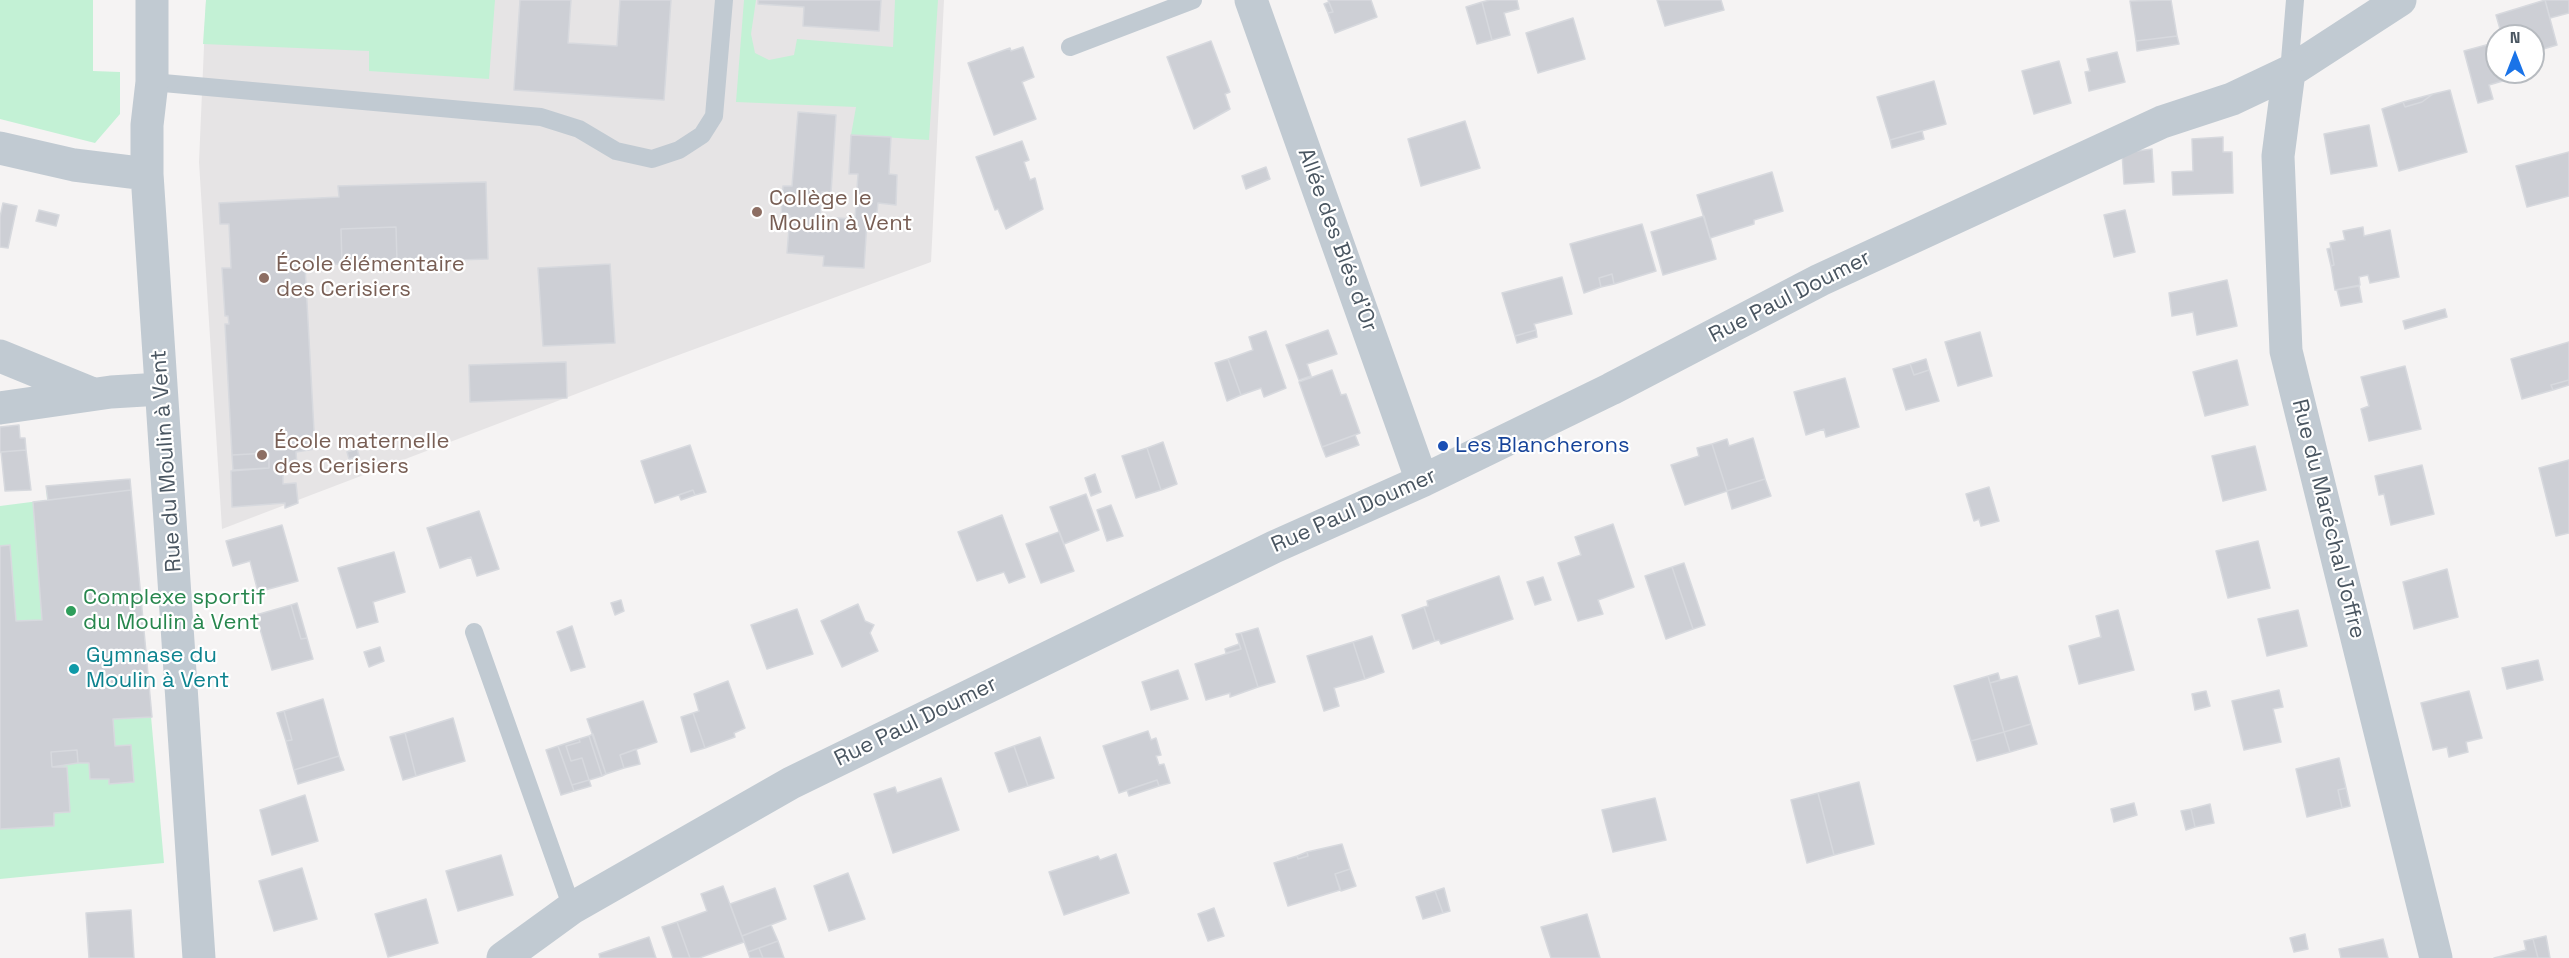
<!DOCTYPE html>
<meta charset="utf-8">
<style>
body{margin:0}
#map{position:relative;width:2569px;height:958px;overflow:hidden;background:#f5f3f3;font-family:"Space Grotesk",sans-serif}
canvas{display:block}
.north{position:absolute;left:2485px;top:24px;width:60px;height:60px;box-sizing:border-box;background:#fff;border:2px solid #b7bbc0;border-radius:50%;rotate:0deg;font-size:16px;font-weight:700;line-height:24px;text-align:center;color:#4a5661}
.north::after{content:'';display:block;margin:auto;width:21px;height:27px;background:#1a73e8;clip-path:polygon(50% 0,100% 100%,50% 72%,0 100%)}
</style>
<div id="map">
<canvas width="2569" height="958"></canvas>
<div class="north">N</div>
</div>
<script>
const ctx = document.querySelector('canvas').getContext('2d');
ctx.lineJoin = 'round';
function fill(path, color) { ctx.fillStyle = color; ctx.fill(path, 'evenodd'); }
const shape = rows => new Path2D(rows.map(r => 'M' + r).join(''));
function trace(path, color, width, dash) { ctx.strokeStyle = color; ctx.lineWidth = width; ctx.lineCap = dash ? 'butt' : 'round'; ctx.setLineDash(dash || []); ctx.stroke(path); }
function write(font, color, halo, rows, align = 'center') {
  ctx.font = font + ' "Space Grotesk",sans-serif'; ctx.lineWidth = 4.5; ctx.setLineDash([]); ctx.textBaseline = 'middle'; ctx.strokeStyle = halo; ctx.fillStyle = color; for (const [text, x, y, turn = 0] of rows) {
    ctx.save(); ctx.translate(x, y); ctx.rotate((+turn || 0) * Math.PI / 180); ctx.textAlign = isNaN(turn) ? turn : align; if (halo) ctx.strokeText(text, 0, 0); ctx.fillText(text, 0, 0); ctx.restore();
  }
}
const education = shape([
 [206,0,944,0,931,262,665,360,222,529,199,162]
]);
const green = shape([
 [0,0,93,0,93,71,120,72,120,114,95,143,0,119],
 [206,0,495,0,489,79,369,71,369,51,203,44],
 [744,0,756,0,751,34,755,53,769,60,794,55,797,39,893,47,895,0,938,0,929,140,851,135,856,107,736,102],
 [130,479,164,863,0,879,0,506,47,500,46,486]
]);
const building = shape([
 [520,0,571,0,568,43,617,46,620,0,671,0,664,100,514,90,520,0],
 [758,0,881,0,879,31,803,26,804,7,758,4,758,0],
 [1328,0,1371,0,1377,17,1335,33,1328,13,1333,12,1328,0],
 [1490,0,1517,0,1519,9,1504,13,1510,35,1492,40,1482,2,1490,0],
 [1657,0,1721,0,1724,10,1665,26,1657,0],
 [2171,0,2177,36,2136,41,2130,1,2171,0],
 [2545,0,2569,0,2569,13,2550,18,2545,0],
 [2545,0,2557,45,2533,52,2533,36,2502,36,2496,15,2545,0],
 [1329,2,1333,12,1328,13,1324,4,1329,2],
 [1482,2,1492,40,1477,44,1466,7,1482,2],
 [1573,18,1585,59,1538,73,1526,33,1573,18],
 [2177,36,2179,44,2137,51,2136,41,2177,36],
 [1211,41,1230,92,1225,94,1230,109,1194,129,1167,57,1211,41],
 [2497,42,2497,72,2512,72,2513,78,2489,85,2493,99,2478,103,2464,51,2497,42],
 [1023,47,1034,77,1022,82,1036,119,994,135,968,63,1010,48,1011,51,1023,47],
 [2117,52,2125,82,2089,91,2085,72,2090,71,2087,59,2117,52],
 [2059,61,2071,103,2034,114,2022,71,2059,61],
 [1934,81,1946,124,1890,140,1877,97,1934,81],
 [2450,90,2467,152,2399,171,2382,109,2403,102,2405,107,2422,102,2433,94,2450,90],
 [2433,94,2422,102,2405,107,2403,102,2433,94],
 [798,112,836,115,831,193,822,192,820,217,855,219,858,174,849,174,851,135,891,137,889,174,897,175,896,205,878,203,876,222,867,221,864,268,823,266,824,256,787,253,790,216,781,216,783,186,792,186,798,112],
 [1465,121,1480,168,1421,186,1408,139,1465,121],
 [2369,125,2377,166,2331,174,2324,134,2369,125],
 [1922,131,1924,139,1892,148,1890,140,1922,131],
 [2223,137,2223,152,2232,152,2233,193,2173,195,2172,172,2193,171,2192,139,2223,137],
 [1022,141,1029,160,1024,162,1030,180,1035,178,1043,209,1006,229,998,209,995,210,976,157,1022,141],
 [2152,149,2154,182,2124,184,2122,153,2152,149],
 [2569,152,2569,196,2527,207,2516,166,2569,152],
 [1266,167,1270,179,1246,189,1242,176,1266,167],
 [1772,172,1783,211,1754,220,1754,224,1710,238,1697,195,1772,172],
 [486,182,488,259,397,262,396,227,341,229,342,264,305,266,315,449,296,452,297,465,283,468,283,484,296,483,298,503,285,508,285,503,232,507,231,471,269,468,269,453,232,455,225,324,229,324,228,316,225,316,222,268,231,268,229,224,220,224,219,203,339,197,338,186,486,182],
 [3,203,17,206,8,248,0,247,0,217,3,203],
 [39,210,59,215,56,226,36,221,39,210],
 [2125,210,2135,252,2114,257,2104,215,2125,210],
 [1704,216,1716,259,1663,275,1651,232,1704,216],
 [1642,224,1656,271,1614,284,1612,274,1599,278,1601,287,1584,293,1570,244,1642,224],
 [396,227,397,262,342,264,341,229,396,227],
 [2363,227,2364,236,2390,230,2399,277,2370,283,2368,275,2359,277,2360,285,2335,290,2331,266,2334,265,2330,243,2345,240,2343,231,2363,227],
 [2331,248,2334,265,2331,266,2327,249,2331,248],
 [610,264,615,343,543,346,538,268,610,264],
 [1612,274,1614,284,1601,287,1599,278,1612,274],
 [1562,277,1572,314,1534,324,1536,330,1515,336,1502,293,1562,277],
 [2227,280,2237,326,2197,335,2193,312,2172,316,2169,293,2227,280],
 [2359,286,2362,302,2341,306,2337,290,2359,286],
 [2445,309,2447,317,2405,329,2403,321,2445,309],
 [1328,330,1337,354,1307,364,1311,376,1299,380,1286,345,1328,330],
 [1536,330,1537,337,1517,343,1515,336,1536,330],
 [1266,331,1286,388,1264,397,1261,388,1241,395,1228,359,1253,350,1249,337,1266,331],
 [1980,332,1992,376,1958,386,1945,342,1980,332],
 [2569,342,2569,380,2551,385,2553,390,2522,399,2511,359,2569,342],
 [1228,359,1241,395,1227,401,1215,363,1228,359],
 [1926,359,1929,370,1914,375,1910,364,1926,359],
 [2237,360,2248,405,2205,416,2193,372,2237,360],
 [566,362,567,398,470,402,469,365,566,362],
 [1910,364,1914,375,1929,370,1939,401,1906,410,1893,369,1910,364],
 [2405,366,2421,429,2369,441,2361,409,2369,406,2361,377,2405,366],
 [1332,370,1341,395,1346,394,1360,433,1322,447,1299,382,1332,370],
 [1845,378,1859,427,1826,437,1824,429,1806,435,1794,392,1845,378],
 [2569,380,2569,385,2553,390,2551,385,2569,380],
 [19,425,20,438,25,438,26,450,0,452,0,427,19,425],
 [1355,435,1359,445,1326,457,1322,447,1355,435],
 [1753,438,1765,479,1727,491,1712,444,1727,439,1729,446,1753,438],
 [1163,442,1177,484,1161,490,1147,448,1163,442],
 [1712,444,1727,491,1685,505,1671,465,1699,456,1697,448,1712,444],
 [690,445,706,492,695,495,693,490,655,503,641,461,690,445],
 [2255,446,2266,490,2223,501,2212,456,2255,446],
 [1147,448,1161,490,1136,498,1122,456,1147,448],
 [357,449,359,456,349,459,347,452,357,449],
 [26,450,31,490,5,491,1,452,26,450],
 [269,453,269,468,233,470,232,455,269,453],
 [2569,460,2569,533,2556,536,2539,468,2569,460],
 [2422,465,2434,514,2391,525,2384,494,2379,495,2375,476,2422,465],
 [1095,474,1101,492,1091,496,1085,478,1095,474],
 [130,479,131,490,48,500,46,486,130,479],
 [1765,479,1771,496,1732,509,1727,491,1765,479],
 [1989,487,1999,521,1981,526,1979,519,1974,521,1966,494,1989,487],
 [131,490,152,717,113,719,115,746,131,745,134,782,109,784,109,779,90,779,89,763,78,763,77,750,51,752,52,767,67,767,70,812,54,813,54,826,0,829,0,546,10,545,16,621,42,620,33,502,131,490],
 [693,490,695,495,681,500,679,495,693,490],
 [1086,494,1099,530,1064,544,1050,507,1086,494],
 [1111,505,1123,536,1107,541,1097,510,1111,505],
 [479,511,499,569,477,576,471,557,440,568,427,528,479,511],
 [1002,515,1025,577,1009,583,1004,572,977,581,958,532,1002,515],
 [1613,524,1634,587,1598,600,1603,614,1578,621,1558,563,1581,555,1575,537,1613,524],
 [282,525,298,581,258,592,250,561,233,566,226,541,282,525],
 [1059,532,1074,571,1041,583,1026,544,1059,532],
 [2258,541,2270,588,2228,598,2216,551,2258,541],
 [394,552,405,592,373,602,378,622,357,628,338,568,394,552],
 [1684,563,1705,625,1693,629,1672,567,1684,563],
 [1672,567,1693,629,1666,639,1645,576,1672,567],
 [2447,569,2458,617,2414,629,2403,582,2447,569],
 [1499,576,1513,619,1441,644,1439,640,1435,641,1424,607,1428,606,1427,601,1499,576],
 [1543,577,1551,600,1535,605,1527,582,1543,577],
 [621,600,624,611,615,615,611,603,621,600],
 [297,603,307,638,301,639,291,605,297,603],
 [858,604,865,621,874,625,870,633,878,651,842,667,821,621,858,604],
 [291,605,301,639,307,638,313,659,272,670,256,615,291,605],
 [1424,607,1435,641,1413,649,1402,615,1424,607],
 [797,609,813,654,767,669,751,625,797,609],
 [2118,610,2134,670,2079,684,2069,646,2101,637,2096,616,2118,610],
 [2298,610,2307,646,2267,656,2258,619,2298,610],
 [572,626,585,667,571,671,557,632,572,626],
 [1258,628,1275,682,1258,687,1241,633,1258,628],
 [1241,633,1258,687,1230,697,1230,693,1206,700,1195,664,1241,649,1236,634,1241,633],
 [1372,636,1384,672,1365,679,1353,642,1372,636],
 [1353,642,1365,679,1334,688,1339,706,1324,711,1307,656,1353,642],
 [1239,644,1241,649,1226,653,1225,649,1239,644],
 [380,647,384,661,369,667,364,652,380,647],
 [2538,660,2543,680,2507,689,2502,668,2538,660],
 [1178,670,1188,699,1151,710,1142,682,1178,670],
 [1998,673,2000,680,1990,683,1988,676,1998,673],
 [1988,676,2004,732,1971,741,1954,686,1988,676],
 [2017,676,2031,724,2004,732,1990,683,2017,676],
 [728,681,745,728,734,733,735,737,705,748,693,713,699,711,694,694,728,681],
 [2279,690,2283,707,2273,709,2281,742,2244,750,2232,701,2279,690],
 [2206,691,2210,706,2195,710,2192,694,2206,691],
 [2469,691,2482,738,2466,742,2468,752,2449,757,2447,747,2433,750,2421,703,2469,691],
 [323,699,339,756,294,770,286,741,292,740,284,711,323,699],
 [643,701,657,742,620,755,624,768,606,774,587,719,643,701],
 [284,711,292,740,286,741,277,713,284,711],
 [693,713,705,748,691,752,681,717,693,713],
 [453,718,465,761,416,776,405,733,453,718],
 [2031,724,2037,744,2010,752,2004,732,2031,724],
 [1148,731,1151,740,1156,738,1161,755,1156,756,1159,765,1164,764,1170,783,1159,786,1157,780,1119,793,1103,746,1148,731],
 [2004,732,2010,752,1977,761,1971,741,2004,732],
 [405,733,416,776,403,780,390,737,405,733],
 [593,734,606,774,602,776,589,736,593,734],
 [589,736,602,776,589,780,582,758,571,761,566,746,580,742,579,739,589,736],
 [1040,737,1054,778,1028,786,1014,746,1040,737],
 [579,739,580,742,566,746,571,761,582,758,589,780,572,785,558,746,579,739],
 [558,746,574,791,561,795,546,750,558,746],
 [1014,746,1028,786,1009,792,995,753,1014,746],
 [636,749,640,764,624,768,620,755,636,749],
 [77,750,78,763,52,767,51,752,77,750],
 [339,756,344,770,298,784,294,770,339,756],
 [2339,758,2346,788,2338,790,2342,808,2307,817,2296,769,2339,758],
 [941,778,959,830,893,853,874,794,895,787,897,793,941,778],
 [589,780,591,786,574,791,572,785,589,780],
 [1157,780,1159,786,1129,796,1127,790,1157,780],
 [1859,782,1874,844,1834,855,1818,793,1859,782],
 [2346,788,2350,806,2342,808,2338,790,2346,788],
 [1818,793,1834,855,1807,863,1791,800,1818,793],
 [305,795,318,841,272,855,260,810,305,795],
 [1655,798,1666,840,1613,852,1602,810,1655,798],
 [2134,803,2137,815,2114,822,2111,809,2134,803],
 [2210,804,2214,823,2195,827,2191,809,2210,804],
 [2191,809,2195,827,2186,830,2181,811,2191,809],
 [1342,844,1350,869,1335,874,1340,890,1288,906,1274,863,1297,856,1298,859,1308,856,1307,852,1342,844],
 [1307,852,1308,856,1298,859,1297,856,1307,852],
 [1116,854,1129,893,1064,915,1049,872,1098,856,1100,860,1116,854],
 [501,855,513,895,458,911,446,871,501,855],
 [302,868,317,919,274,931,259,881,302,868],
 [1350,869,1356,886,1341,891,1335,874,1350,869],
 [848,873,865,919,829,931,814,886,848,873],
 [723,886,744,942,699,958,690,958,677,922,707,911,701,894,723,886],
 [775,888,786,919,742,936,730,904,775,888],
 [1444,888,1450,911,1443,913,1435,891,1444,888],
 [1435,891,1443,913,1423,919,1416,897,1435,891],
 [426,899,438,943,388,957,375,914,426,899],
 [1214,908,1224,936,1208,941,1198,914,1214,908],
 [131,910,134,958,89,958,86,913,131,910],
 [1587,914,1600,958,1551,958,1541,927,1587,914],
 [677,922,690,958,673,958,662,927,677,922],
 [771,925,778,941,748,952,742,936,771,925],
 [2305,934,2308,949,2294,952,2290,938,2305,934],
 [2546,936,2550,958,2538,958,2533,939,2546,936],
 [649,937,656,958,600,958,599,954,649,937],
 [2383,939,2388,958,2341,958,2339,949,2383,939],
 [2533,939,2538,958,2494,958,2526,950,2524,941,2533,939],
 [778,941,784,958,763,958,759,948,778,941],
 [759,948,763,958,750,958,748,952,759,948]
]);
const service = shape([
 [1070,47,1193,0],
 [2289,72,2295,0],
 [152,82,541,117,579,129,616,151,652,159,679,150,702,135,714,116,724,0],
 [474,632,572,908]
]);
const minor = shape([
 [152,0,152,82,147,125,147,174,199,958],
 [1251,0,1422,481],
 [2289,72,2278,156,2286,351,2436,958],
 [0,148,74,165,147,174],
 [0,356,93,394],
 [0,408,111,392,161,389],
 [503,958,572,908,791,783,1274,547,1422,481,1611,389,1820,280,2162,122,2232,99,2289,72,2400,0]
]);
const markers = [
 [757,212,6,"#8d6e63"],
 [264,278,6,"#8d6e63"],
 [1443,446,6,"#1a4fb4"],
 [262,455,6,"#8d6e63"],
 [71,611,6,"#2e9e5b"],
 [74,669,6,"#0f9aa8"]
];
const educationNames = [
 ["Collège le",769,199],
 ["Moulin à Vent",769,224],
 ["École élémentaire",276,265],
 ["des Cerisiers",276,290],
 ["École maternelle",274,442],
 ["des Cerisiers",274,467]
];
const streetNames = [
 ["Allée des Blés d'Or",1337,240,70],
 ["Rue Paul Doumer",1790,297,-27],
 ["Rue du Moulin à Vent",167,461,-94],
 ["Rue Paul Doumer",1354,511,-24],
 ["Rue du Maréchal Joffre",2328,519,76],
 ["Rue Paul Doumer",916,722,-26]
];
const transitNames = [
 ["Les Blancherons",1455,446]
];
const leisureNames = [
 ["Complexe sportif",83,598],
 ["du Moulin à Vent",83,623]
];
const cultureNames = [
 ["Gymnase du",86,656],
 ["Moulin à Vent",86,681]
];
fill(education, '#e6e4e5');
fill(green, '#c3f1d5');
fill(building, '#cdcfd5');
trace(building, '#d7d9de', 1.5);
trace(service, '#c1cad2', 18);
trace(minor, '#c1cad2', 33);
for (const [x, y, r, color] of markers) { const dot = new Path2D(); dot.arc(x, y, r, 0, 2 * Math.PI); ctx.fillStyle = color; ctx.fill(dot); trace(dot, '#fff', 2); }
write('22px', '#785e54', '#fff', educationNames, 'left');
write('22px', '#4a5661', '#fff', streetNames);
write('22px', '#164399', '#fff', transitNames, 'left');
write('22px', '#27864d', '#fff', leisureNames, 'left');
write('22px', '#0d838f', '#fff', cultureNames, 'left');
</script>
